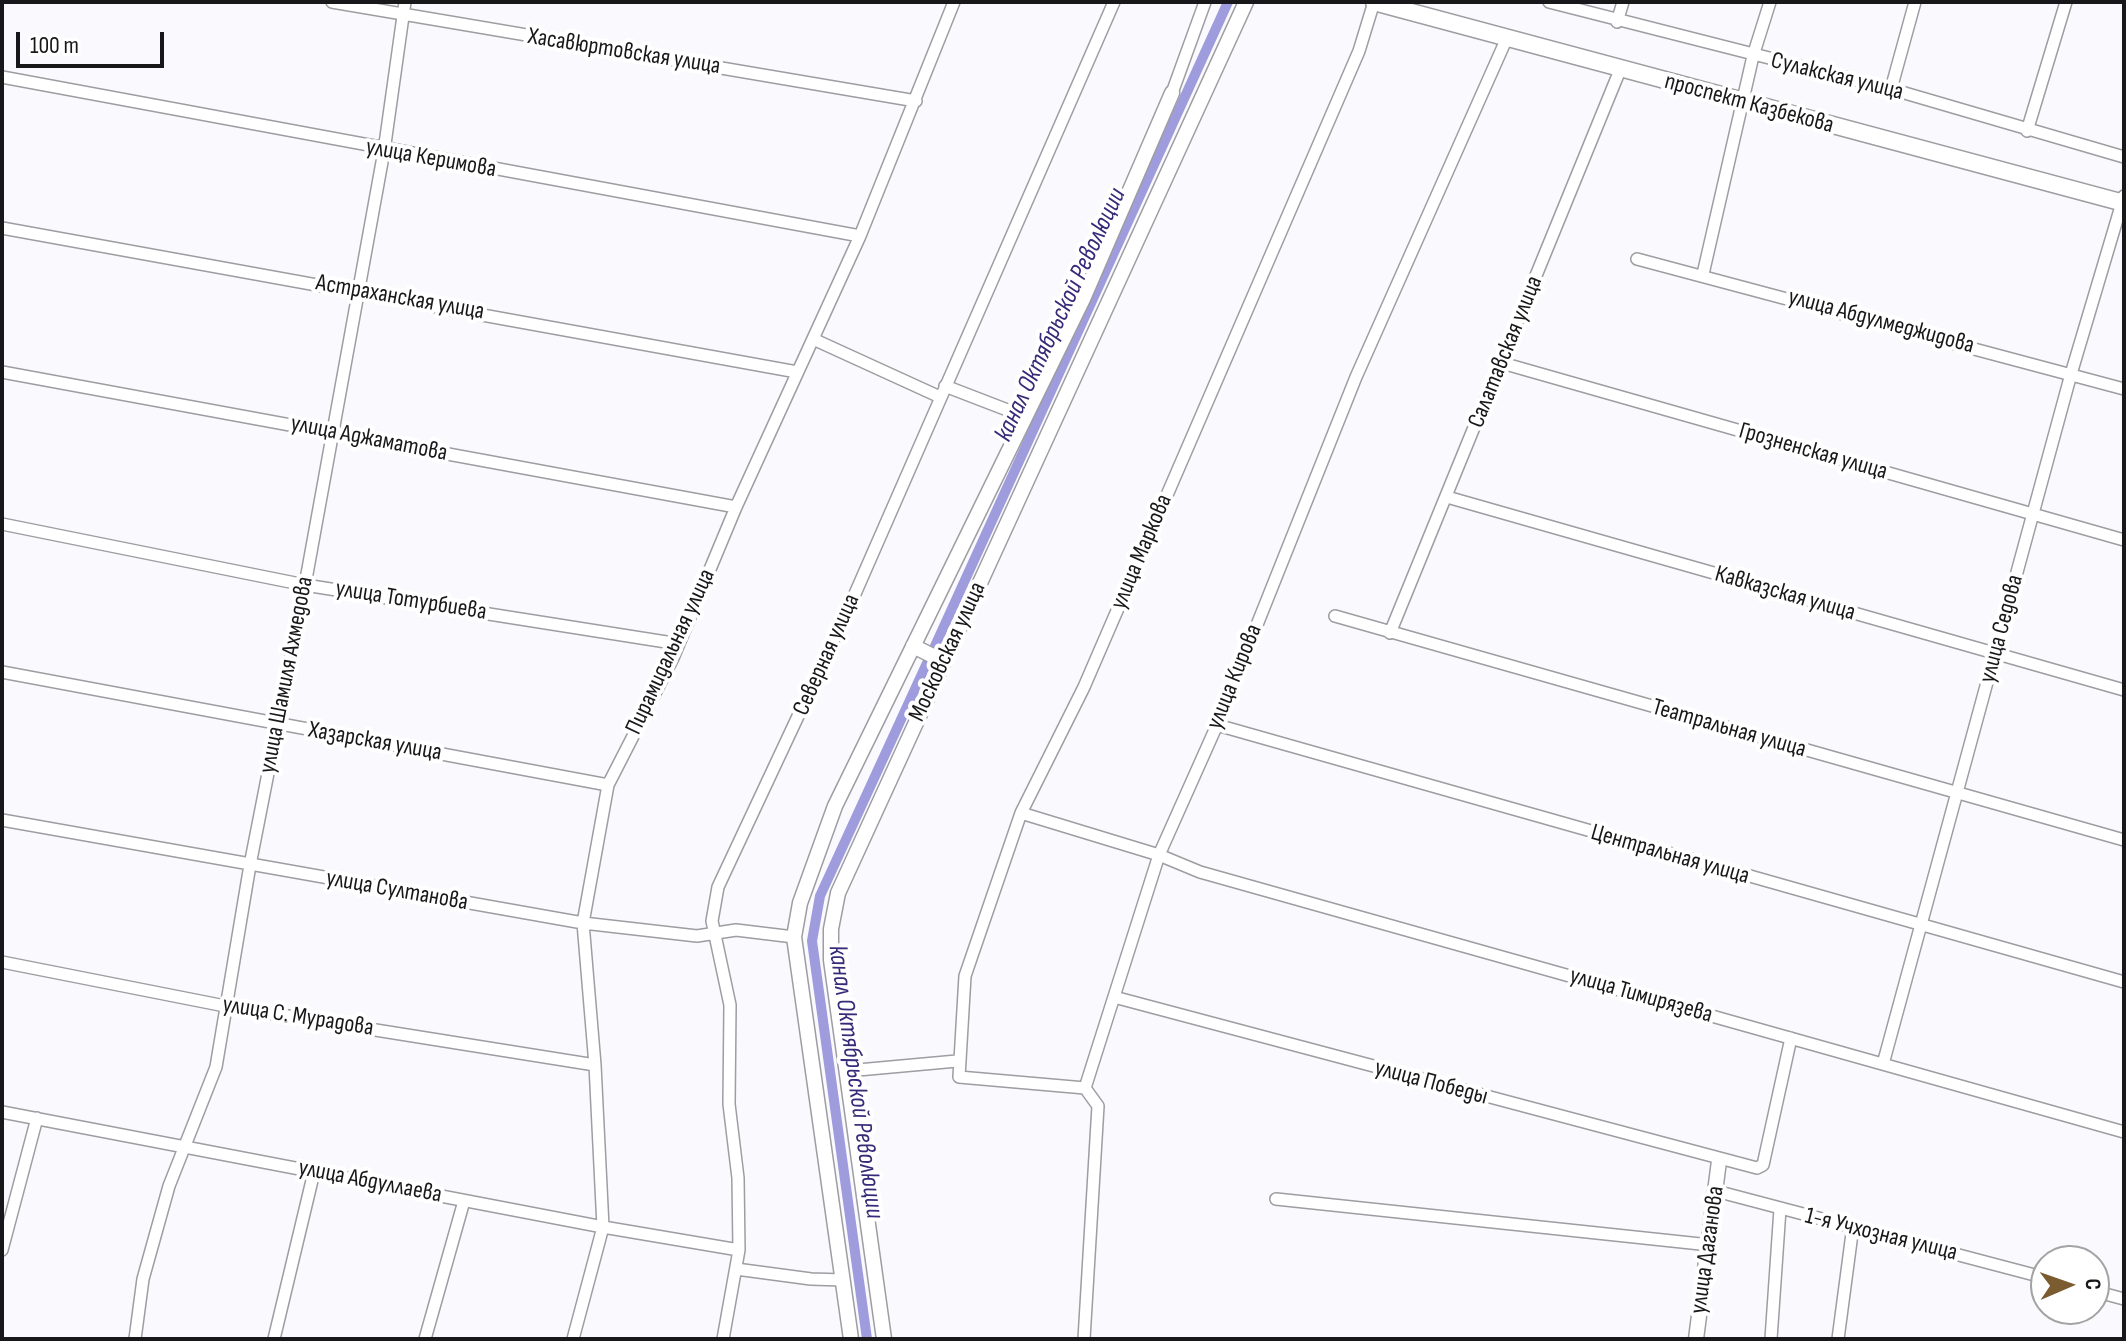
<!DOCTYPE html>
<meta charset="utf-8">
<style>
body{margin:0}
#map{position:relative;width:2126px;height:1341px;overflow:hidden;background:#f9f9fe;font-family:"Sofia Sans Condensed",sans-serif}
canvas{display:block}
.frame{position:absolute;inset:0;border:4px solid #18181a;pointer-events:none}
.north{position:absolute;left:2030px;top:1245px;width:80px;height:80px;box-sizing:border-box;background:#fff;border:2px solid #a3a3a3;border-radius:50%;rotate:88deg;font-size:22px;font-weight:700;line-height:32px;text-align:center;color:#18181a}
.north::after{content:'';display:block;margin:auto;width:28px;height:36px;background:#7a5c30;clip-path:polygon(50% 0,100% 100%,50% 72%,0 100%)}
.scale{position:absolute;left:16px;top:32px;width:148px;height:36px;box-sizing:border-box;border:4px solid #18181a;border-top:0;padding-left:10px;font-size:24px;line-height:28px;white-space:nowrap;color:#18181a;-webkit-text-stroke:6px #fff;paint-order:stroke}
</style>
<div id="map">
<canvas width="2126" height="1341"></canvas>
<div class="frame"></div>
<div class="north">С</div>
<div class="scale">100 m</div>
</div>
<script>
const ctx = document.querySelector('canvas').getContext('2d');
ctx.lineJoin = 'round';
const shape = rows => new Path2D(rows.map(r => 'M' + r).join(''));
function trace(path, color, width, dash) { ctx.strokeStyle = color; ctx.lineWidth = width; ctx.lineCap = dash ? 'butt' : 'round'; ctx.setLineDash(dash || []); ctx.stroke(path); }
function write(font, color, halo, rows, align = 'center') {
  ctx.font = font + ' "Sofia Sans Condensed",sans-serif'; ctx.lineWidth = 8; ctx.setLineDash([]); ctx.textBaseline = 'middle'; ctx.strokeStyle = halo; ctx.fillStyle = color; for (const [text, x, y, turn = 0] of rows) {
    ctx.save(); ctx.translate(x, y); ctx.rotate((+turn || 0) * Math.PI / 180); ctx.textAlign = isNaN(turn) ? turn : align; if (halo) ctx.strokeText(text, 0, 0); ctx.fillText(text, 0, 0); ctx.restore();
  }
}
const canal = shape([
 [935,646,1228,2],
 [867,1339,812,941,820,896,927,663]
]);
const minor = shape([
 [332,2,916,101],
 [1549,2,1891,89,2124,157],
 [1617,22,1623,2],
 [2,77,860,236],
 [1891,89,1915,2],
 [1172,93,1205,2],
 [2027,131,2066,2],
 [2,228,797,372],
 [1637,259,2124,389],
 [1703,274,1753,56,1770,2],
 [813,339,940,397],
 [1502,363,2124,540],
 [2,372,736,507],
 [945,386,1023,416],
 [1447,497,2124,690],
 [2,524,305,585,679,644],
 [1335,616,2124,840],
 [1390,633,1620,70],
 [2,672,608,785],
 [1217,725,2124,982],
 [1021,813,1159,855,1200,872,2124,1132],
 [2,820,583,923,697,936,736,930,794,937],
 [2,962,225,1006,595,1065],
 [1114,997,1757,1168,1763,1165,1791,1038],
 [1883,1064,2071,374,2124,196],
 [847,1071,957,1061],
 [1085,1088,959,1077,965,976,1021,813,1084,687,1359,51,1374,2],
 [2,1112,603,1227,739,1250],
 [1716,1191,2046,1278],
 [1276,1199,1710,1245],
 [2,1250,37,1118],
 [736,1269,811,1279,843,1280],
 [2094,1291,2124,1299],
 [135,1339,143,1279,169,1186,216,1067,250,865,305,585,384,151,405,2],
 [274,1339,314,1172],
 [425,1339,464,1201],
 [573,1339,603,1227,595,1065,583,923,608,785,673,658,736,507,860,236,954,2],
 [723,1339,739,1250,738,1178,729,1104,730,1005,712,921,718,887,851,603,1114,2],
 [1084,1339,1098,1106,1085,1088,1159,855,1217,725,1356,377,1506,40],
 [1771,1339,1780,1209],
 [1838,1339,1853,1226]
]);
const major = shape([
 [913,646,943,661],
 [851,1339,794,937,800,903,835,806,1083,299,1172,93],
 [884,1339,831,960,831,929,838,893,1246,2],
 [1696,1339,1719,1161]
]);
const highway = shape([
 [1374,2,2124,203]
]);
const streetNames = [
 ["Хасавюртовская улица",624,52,9],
 ["Сулакская улица",1837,77,14],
 ["проспект Казбекова",1749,104,15],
 ["улица Керимова",431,159,10],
 ["Астраханская улица",400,298,10],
 ["улица Абдулмеджидова",1881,322,15],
 ["Салатавская улица",1506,352,-68],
 ["улица Аджаматова",369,439,11],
 ["Грозненская улица",1813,452,16],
 ["улица Маркова",1142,552,-67],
 ["Кавказская улица",1785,594,16],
 ["улица Тотурбиева",411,601,9],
 ["улица Седова",2002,629,-75],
 ["Пирамидальная улица",671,652,-65],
 ["Московская улица",948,652,-65],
 ["Северная улица",827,655,-66],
 ["улица Шамиля Ахмедова",287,675,-79],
 ["улица Кирова",1235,677,-68],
 ["Театральная улица",1729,729,16],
 ["Хазарская улица",375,742,10],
 ["Центральная улица",1670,855,16],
 ["улица Султанова",397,891,10],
 ["улица Тимирязева",1641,996,16],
 ["улица С. Мурадова",298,1017,9],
 ["улица Победы",1431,1083,15],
 ["улица Абдуллаева",370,1182,11],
 ["1-я Учхозная улица",1881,1235,14],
 ["улица Даганова",1708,1250,-82]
];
const waterNames = [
 ["канал Октябрьской Революции",1061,315,-65],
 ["канал Октябрьской Революции",855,1082,82]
];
trace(canal, '#9f9cde', 10);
trace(minor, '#9d9da2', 14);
trace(major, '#9d9da2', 17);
trace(highway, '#9d9da2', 19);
trace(minor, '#fff', 11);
trace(major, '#fff', 14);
trace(highway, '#fff', 16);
write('24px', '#18181a', '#fff', streetNames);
write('italic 26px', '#382a78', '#fff', waterNames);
</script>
